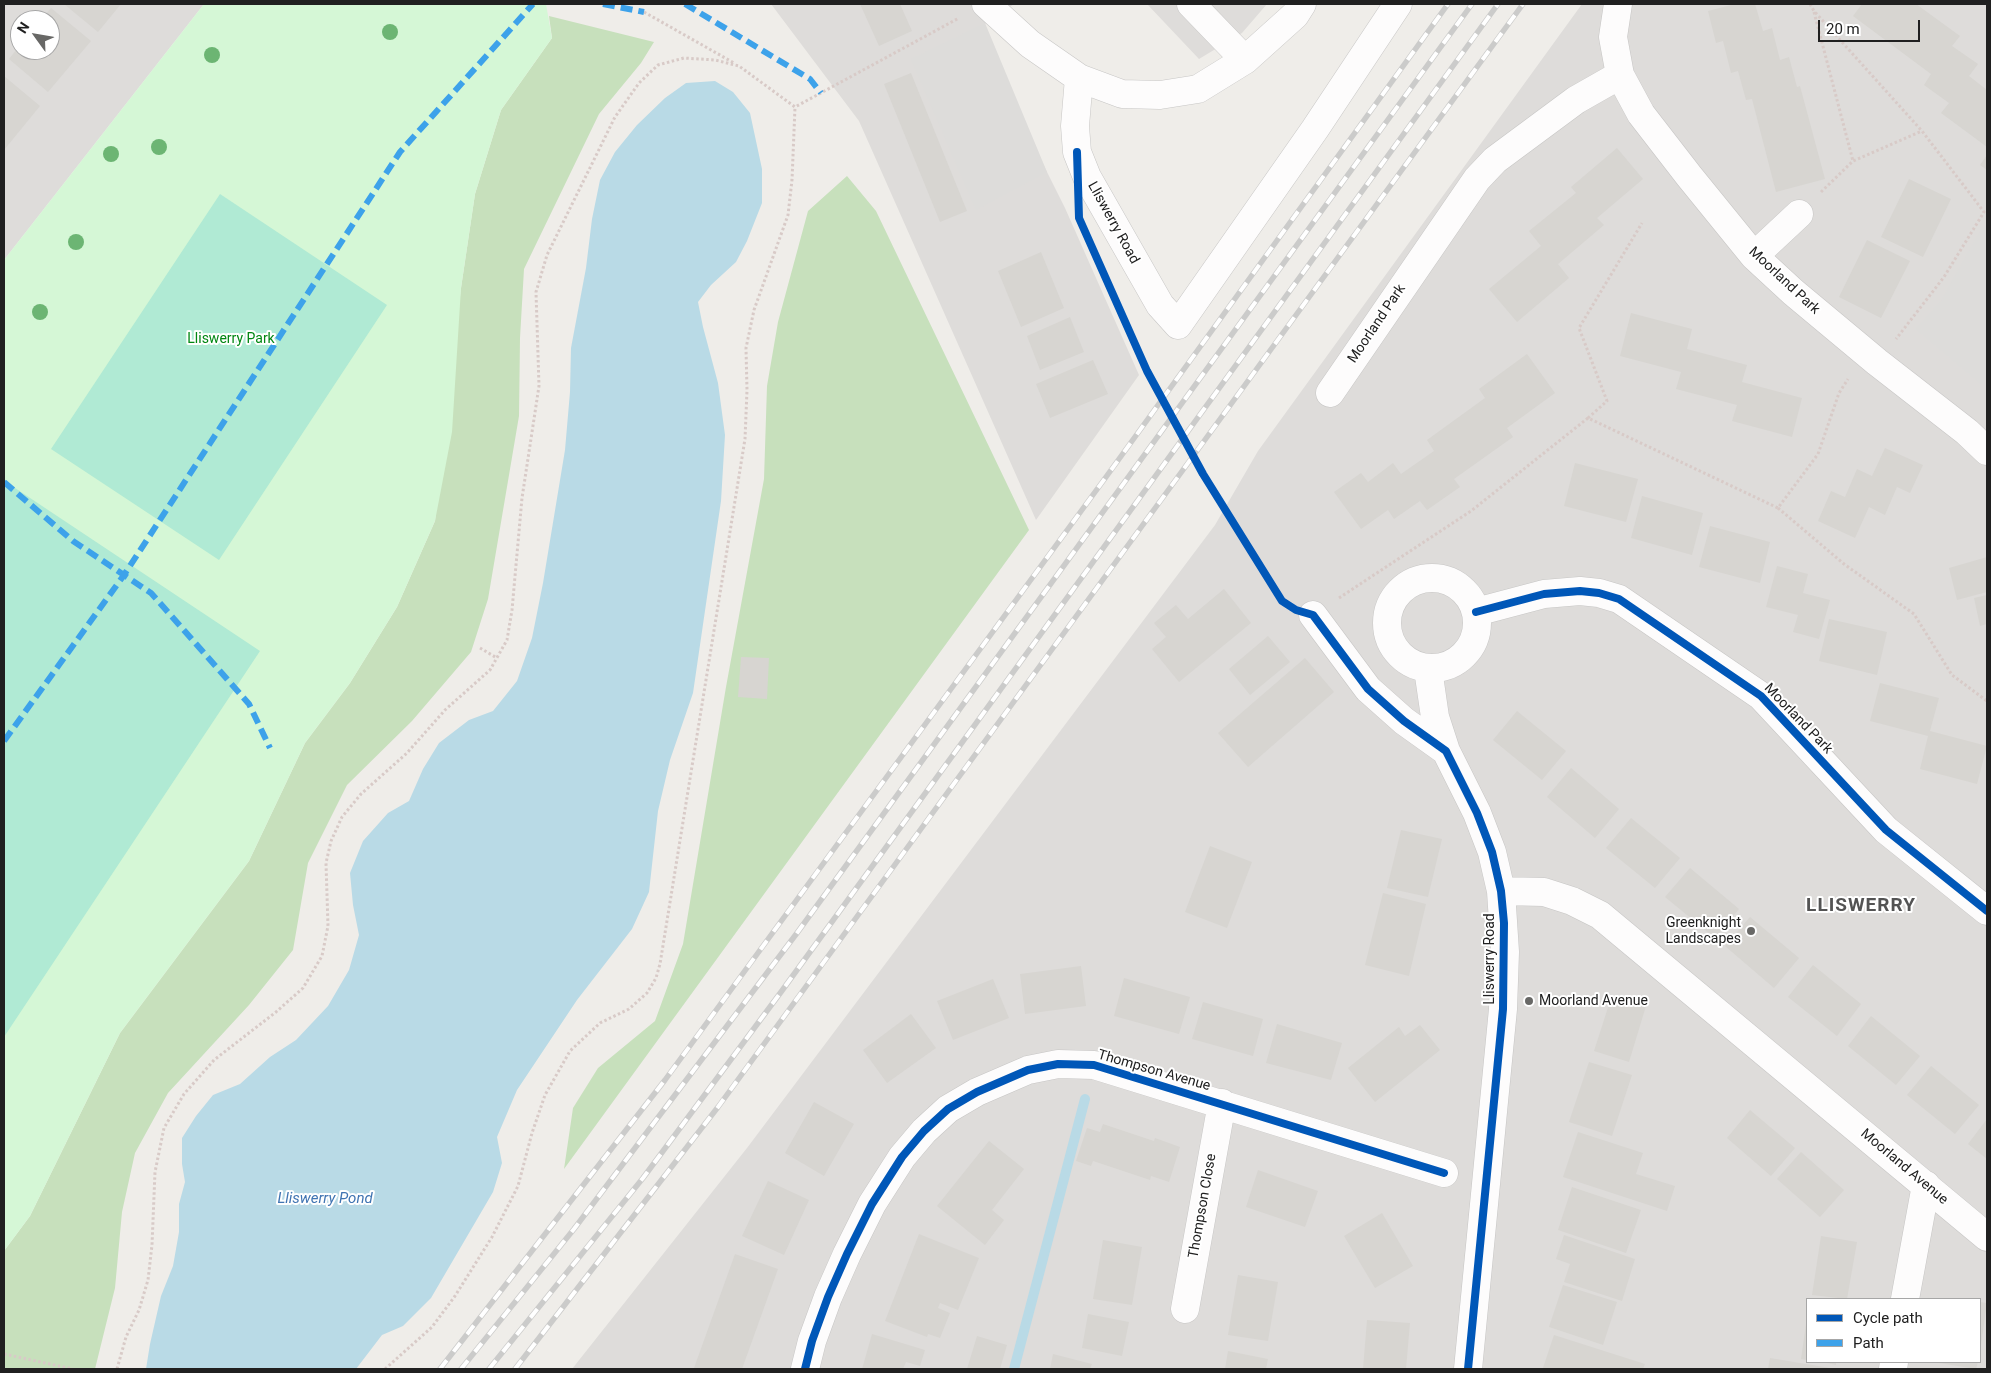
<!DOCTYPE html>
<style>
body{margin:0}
#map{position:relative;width:1991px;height:1373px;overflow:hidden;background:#efede9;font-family:Roboto,sans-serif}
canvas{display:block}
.frame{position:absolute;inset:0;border:5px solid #202020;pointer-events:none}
.legend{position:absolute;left:1806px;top:1298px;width:175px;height:65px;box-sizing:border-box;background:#fff;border:1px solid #a6a6a6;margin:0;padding:6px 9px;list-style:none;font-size:15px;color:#202020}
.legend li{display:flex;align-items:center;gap:10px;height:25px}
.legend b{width:25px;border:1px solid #a6a6a6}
.north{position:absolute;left:10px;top:10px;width:50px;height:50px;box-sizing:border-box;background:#fff;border:1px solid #a6a6a6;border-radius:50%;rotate:302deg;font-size:14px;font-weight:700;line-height:20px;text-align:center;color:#202020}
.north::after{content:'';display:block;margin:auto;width:18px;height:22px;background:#686866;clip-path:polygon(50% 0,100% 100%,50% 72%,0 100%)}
.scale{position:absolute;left:1818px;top:20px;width:102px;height:22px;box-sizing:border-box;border:2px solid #202020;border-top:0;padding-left:6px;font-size:15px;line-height:18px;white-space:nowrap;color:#202020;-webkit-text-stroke:4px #fff;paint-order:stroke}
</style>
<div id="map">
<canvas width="1991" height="1373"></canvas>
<div class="frame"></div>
<ul class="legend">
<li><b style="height:6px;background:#0057b8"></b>Cycle path</li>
<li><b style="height:6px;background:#3da2ea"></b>Path</li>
</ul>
<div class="north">N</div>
<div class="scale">20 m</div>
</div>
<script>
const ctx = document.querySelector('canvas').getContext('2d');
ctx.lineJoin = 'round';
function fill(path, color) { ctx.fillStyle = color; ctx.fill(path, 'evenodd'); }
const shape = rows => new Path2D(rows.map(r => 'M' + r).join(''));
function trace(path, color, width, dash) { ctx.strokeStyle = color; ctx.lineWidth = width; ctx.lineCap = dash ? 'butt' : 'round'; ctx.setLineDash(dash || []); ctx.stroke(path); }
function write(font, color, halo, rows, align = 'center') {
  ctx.font = font + ' Roboto,sans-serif'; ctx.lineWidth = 4; ctx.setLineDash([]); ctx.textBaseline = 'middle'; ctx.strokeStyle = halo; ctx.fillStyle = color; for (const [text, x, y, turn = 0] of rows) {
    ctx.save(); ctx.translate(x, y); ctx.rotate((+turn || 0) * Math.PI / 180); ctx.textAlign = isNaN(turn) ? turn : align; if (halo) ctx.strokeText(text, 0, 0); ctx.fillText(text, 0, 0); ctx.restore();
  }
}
const residential = shape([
 [4,4,204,4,4,260],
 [20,20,50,20,50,50,20,50],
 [771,4,1014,4,976,30,1065,208,1139,375,1036,520,859,121],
 [1147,4,1267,4,1242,33,1199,59],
 [1582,4,1987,4,1987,1369,572,1369,747,1148,1215,525,1258,451],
 [1807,1299,1980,1299,1980,1362,1807,1362]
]);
const religious = shape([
 [985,23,1047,172,976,210,911,59],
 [1983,226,1987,228,1987,376,1981,384,1916,329,1941,301]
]);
const forest = shape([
 [549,16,654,42,641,63,599,114,524,269,520,338,519,416,488,599,471,652,412,721,347,785,308,863,293,950,249,1005,168,1093,135,1153,122,1212,115,1288,95,1369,4,1369,4,1251,30,1216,120,1033,249,861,305,743,350,683,397,607,435,521,461,288,475,194,501,110,552,38],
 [847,176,876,211,1029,530,564,1169,573,1108,598,1068,655,1021,683,944,726,687,764,479,767,386,778,322,808,211]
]);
const park = shape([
 [204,4,546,4,552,38,501,110,475,194,461,288,452,432,435,521,397,607,350,683,305,743,249,861,120,1033,30,1216,4,1251,4,260]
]);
const pitch = shape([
 [220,194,387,305,219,560,51,449],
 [6,482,260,651,4,1037,4,485]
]);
const water = shape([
 [715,81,733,92,750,113,762,169,762,203,747,241,736,262,711,285,698,302,703,327,718,383,725,435,721,501,693,693,670,760,658,811,649,892,632,929,577,1000,517,1090,497,1137,502,1163,493,1192,431,1298,403,1326,382,1335,356,1369,146,1369,150,1344,161,1296,173,1266,179,1232,179,1204,185,1182,182,1164,182,1138,196,1116,213,1095,240,1084,270,1057,296,1040,328,1006,349,970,359,935,353,905,350,873,363,841,388,813,409,801,423,769,439,743,469,720,493,711,517,681,532,638,543,583,565,450,570,392,571,348,586,268,592,219,600,180,615,152,637,125,665,98,686,83]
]);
const stream = shape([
 [1014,1369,1085,1099]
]);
const building = shape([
 [64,4,121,4,98,32],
 [860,4,900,4,912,31,879,46],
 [1735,4,1755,4,1763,31,1772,28,1780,60,1789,57,1797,87,1800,86,1825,179,1776,192,1752,99,1746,100,1738,71,1731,73,1723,41,1716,43,1708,11],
 [1862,4,1916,4,1960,36,1952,46,1978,64,1969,76,1987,90,1987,147,1941,113,1949,103,1924,85,1931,74,1853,16],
 [51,8,91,41,48,92,9,59,20,45,20,50,50,50,50,20,41,20],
 [911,73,967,211,940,222,884,84],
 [4,76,40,106,4,150],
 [1617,148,1643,179,1597,218,1604,225,1558,264,1569,278,1517,322,1489,289,1541,246,1529,231,1576,193,1571,187],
 [1987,155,1987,170,1980,165],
 [1909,179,1951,199,1923,257,1881,237],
 [1867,240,1910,261,1881,318,1839,297],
 [1041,252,1064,308,1021,327,998,271],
 [1631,313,1692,329,1687,349,1747,365,1742,382,1802,398,1792,437,1732,421,1737,405,1676,389,1681,372,1620,356],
 [1070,317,1084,352,1040,370,1027,336],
 [1527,354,1555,393,1507,428,1513,437,1454,479,1460,487,1427,510,1420,501,1394,519,1388,510,1361,529,1334,492,1361,473,1368,482,1393,463,1401,474,1434,451,1427,440,1485,398,1479,389],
 [1093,360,1108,394,1050,418,1036,384],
 [1885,448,1923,465,1910,493,1897,487,1885,515,1869,507,1855,538,1818,521,1831,491,1845,497,1857,469,1872,476],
 [1575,463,1638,479,1626,522,1564,506],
 [1642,496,1703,513,1692,555,1631,538],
 [1710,526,1770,542,1760,583,1699,567],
 [1987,557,1987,592,1957,600,1949,568],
 [1777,566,1808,574,1803,593,1830,600,1819,639,1793,632,1798,615,1766,607],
 [1224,589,1251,623,1179,682,1152,649,1166,637,1154,623,1176,605,1188,619],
 [1987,595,1987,624,1980,626,1974,598],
 [1829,619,1887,632,1877,675,1819,661],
 [1268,636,1290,662,1250,695,1229,669],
 [741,657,769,658,767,699,738,697],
 [1305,658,1334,692,1248,767,1218,733],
 [1880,683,1939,698,1930,731,1987,746,1977,784,1920,769,1928,736,1870,721],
 [1517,711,1566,751,1542,780,1493,740],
 [1571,768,1619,809,1595,838,1547,797],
 [1631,818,1680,858,1655,888,1606,848],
 [1401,830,1442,839,1428,897,1387,888],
 [1210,846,1252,862,1227,928,1185,912],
 [1690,868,1739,909,1715,938,1665,897],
 [1383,893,1426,904,1409,976,1365,965],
 [1750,917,1799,958,1774,988,1725,946],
 [1813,965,1861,1004,1837,1036,1788,997],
 [1081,966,1086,1006,1025,1014,1020,974],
 [1124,978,1190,997,1179,1034,1114,1016],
 [993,979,1009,1018,953,1040,937,1001],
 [1612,995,1646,1006,1629,1062,1594,1051],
 [1203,1002,1263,1019,1253,1056,1192,1039],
 [911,1014,936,1048,887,1083,863,1050],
 [1871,1016,1920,1056,1896,1085,1848,1046],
 [1277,1024,1342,1043,1331,1080,1266,1063],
 [1420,1025,1440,1050,1375,1102,1348,1068,1399,1027,1405,1036],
 [1589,1062,1632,1075,1612,1136,1569,1122],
 [1931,1066,1979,1105,1955,1134,1907,1095],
 [814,1102,854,1124,824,1176,785,1153],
 [1750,1110,1795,1148,1771,1176,1727,1138],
 [1987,1119,1987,1159,1968,1144],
 [1103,1124,1154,1141,1155,1138,1180,1147,1169,1182,1151,1176,1150,1180,1093,1161,1091,1166,1076,1161,1087,1128,1100,1132],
 [1578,1132,1643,1153,1636,1174,1675,1186,1667,1211,1563,1177],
 [989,1141,1024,1169,992,1210,1004,1220,985,1245,937,1206],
 [1801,1152,1844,1190,1820,1217,1777,1179],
 [1258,1170,1318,1191,1305,1227,1246,1207],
 [768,1181,809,1200,784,1255,742,1236],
 [1572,1187,1641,1210,1626,1253,1558,1230],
 [1382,1213,1413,1266,1375,1288,1344,1236],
 [919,1234,979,1258,958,1310,940,1303,938,1308,950,1313,940,1338,928,1334,927,1337,885,1321],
 [1564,1235,1635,1259,1622,1301,1564,1282,1570,1264,1556,1259],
 [1821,1236,1857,1242,1847,1299,1812,1295],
 [1103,1240,1142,1247,1132,1305,1093,1299],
 [735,1254,778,1269,742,1369,698,1369,694,1368],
 [1238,1275,1278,1282,1268,1341,1228,1335],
 [1563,1285,1617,1302,1603,1345,1549,1327],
 [1980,1302,1987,1303,1981,1345,1980,1345],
 [1088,1314,1129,1322,1122,1356,1082,1348],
 [1367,1320,1410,1323,1406,1369,1363,1369],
 [1806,1324,1807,1324,1807,1360,1801,1359],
 [872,1334,925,1350,920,1366,906,1362,903,1369,862,1369],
 [1554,1335,1645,1364,1643,1369,1543,1368],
 [977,1336,1007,1345,1000,1369,967,1369],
 [1228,1351,1268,1359,1266,1369,1225,1369],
 [1053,1354,1092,1364,1090,1369,1050,1369],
 [1770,1358,1830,1368,1830,1369,1768,1369],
 [1823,1362,1836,1362,1836,1365],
 [1933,1362,1978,1362,1976,1369]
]);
const path = shape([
 [1810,4,1814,11,1922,131,1984,212,1944,277,1896,339],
 [644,12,734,63],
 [1814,12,1853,161],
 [1821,192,1853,161,1922,131],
 [1588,418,1607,401,1579,328,1642,223],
 [1778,508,1844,564,1914,614,1952,675,1987,701],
 [1339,598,1471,511,1588,418,1778,508,1818,454,1839,393,1848,379],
 [480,648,497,658],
 [4,1354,73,1369],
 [117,1369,126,1337,139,1310,148,1280,152,1245,155,1172,164,1128,184,1094,214,1060,276,1012,303,988,322,956,328,926,326,863,331,841,342,817,361,794,407,753,445,710,490,670,507,640,512,610,522,498,539,386,536,292,547,255,615,117,639,83,658,65,684,58,715,60,739,66,795,107,959,18],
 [385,1369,432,1327,455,1296,492,1237,518,1186,532,1133,545,1095,570,1051,600,1023,629,1009,647,993,656,978,660,964,745,439,747,390,746,348,754,310,788,215,792,180,795,107]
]);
const minor = shape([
 [986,4,1030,44,1079,78,1075,126,1077,152,1087,177,1160,305,1178,325,1315,129,1398,4],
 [1191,4,1245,60],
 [1618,4,1613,37,1620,75,1641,114,1689,176,1754,256,1793,292,1877,362,1967,432,1987,451],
 [1079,78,1122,94,1160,95,1198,89,1245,60,1295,15,1302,4],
 [1754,256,1799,214],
 [1330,393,1477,179,1495,160,1576,100,1620,75],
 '1387 623a45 45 0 1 1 90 0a45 45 0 1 1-90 0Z',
 [1476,612,1544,594,1580,591,1599,593,1619,599,1761,696,1886,830,1987,911],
 [1313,615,1368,689,1404,721,1446,751,1477,813,1492,852,1501,891,1505,952,1503,1009,1468,1369],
 [1428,669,1435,717,1446,751],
 [1501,891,1544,892,1572,901,1600,915,1987,1237],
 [1905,1299,1926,1185],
 [1185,1309,1222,1103],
 [805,1369,812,1341,828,1297,847,1254,872,1204,902,1157,924,1131,948,1109,977,1092,1028,1070,1058,1064,1094,1065,1444,1173],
 [1893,1369,1894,1362]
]);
const rail = shape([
 [440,1369,665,1080,1106,477,1448,4],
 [461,1369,574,1229,797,933,1472,4],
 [489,1369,643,1178,781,992,1498,4],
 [515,1369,718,1107,1523,4]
]);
const quiet = shape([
 [603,4,644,12],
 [685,4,810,79,821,93],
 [4,482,73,541,151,593,249,704,270,748],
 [4,741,124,575,400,152,533,4]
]);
const cycleway = shape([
 [1077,152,1079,218,1147,371,1203,474,1282,601,1296,610,1313,615,1368,689,1404,721,1446,751,1477,813,1492,852,1501,891,1504,923,1503,1009,1468,1369],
 [1476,612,1544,594,1580,591,1599,593,1619,599,1761,696,1886,830,1987,911],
 [805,1369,812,1341,828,1297,847,1254,872,1204,902,1157,924,1131,948,1109,977,1092,1028,1070,1058,1064,1094,1065,1444,1173]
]);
const trees = [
 [390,32],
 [212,55],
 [159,147],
 [111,154],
 [76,242],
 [40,312]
];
const markers = [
 [1751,931,5,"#686866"],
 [1529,1001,5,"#686866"]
];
const streetNames = [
 ["Lliswerry Road",1113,223,61],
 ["Moorland Park",1784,281,43],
 ["Moorland Park",1377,324,-56],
 ["Moorland Park",1798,719,46],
 ["Lliswerry Road",1490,959,-90],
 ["Thompson Avenue",1154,1071,16],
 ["Moorland Avenue",1904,1167,40],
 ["Thompson Close",1203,1206,-80]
];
const parkNames = [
 ["Lliswerry Park",231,339]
];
const poiNames = [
 ["Greenknight",1741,923],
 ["Landscapes",1741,939],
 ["Moorland Avenue",1539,1001,"left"]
];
const waterNames = [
 ["Lliswerry Pond",325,1199]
];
const districtNames = [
 ["LLISWERRY",1861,906]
];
fill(residential, '#dedcda');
fill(religious, '#dddcda');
fill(forest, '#c7e0bc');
fill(park, '#d5f7d6');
fill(pitch, '#b0ead4');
fill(water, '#b9dae6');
trace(stream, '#b9dae6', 10);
fill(building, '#d7d5d1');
trace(minor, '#c7c6c5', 29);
trace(path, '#d8cac7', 3, [2.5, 2.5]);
trace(minor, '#fdfcfc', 28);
trace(rail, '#cbcbca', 5.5);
trace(rail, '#fff', 4, [11]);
trace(quiet, '#3da2ea', 6, [12, 6]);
trace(cycleway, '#0057b8', 8);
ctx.fillStyle = '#6cb573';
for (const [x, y] of trees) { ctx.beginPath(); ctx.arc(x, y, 8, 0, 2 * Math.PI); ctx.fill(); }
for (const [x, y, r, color] of markers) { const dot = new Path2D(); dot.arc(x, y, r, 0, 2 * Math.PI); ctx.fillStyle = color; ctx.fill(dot); trace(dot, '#fff', 2); }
write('14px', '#202020', '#fff', streetNames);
write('14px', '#018712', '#fff', parkNames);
write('14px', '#202020', '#fff', poiNames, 'right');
write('italic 15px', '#4074b2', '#fff', waterNames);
ctx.letterSpacing = '1px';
write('bold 19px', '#535353', '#fff', districtNames);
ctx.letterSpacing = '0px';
</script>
